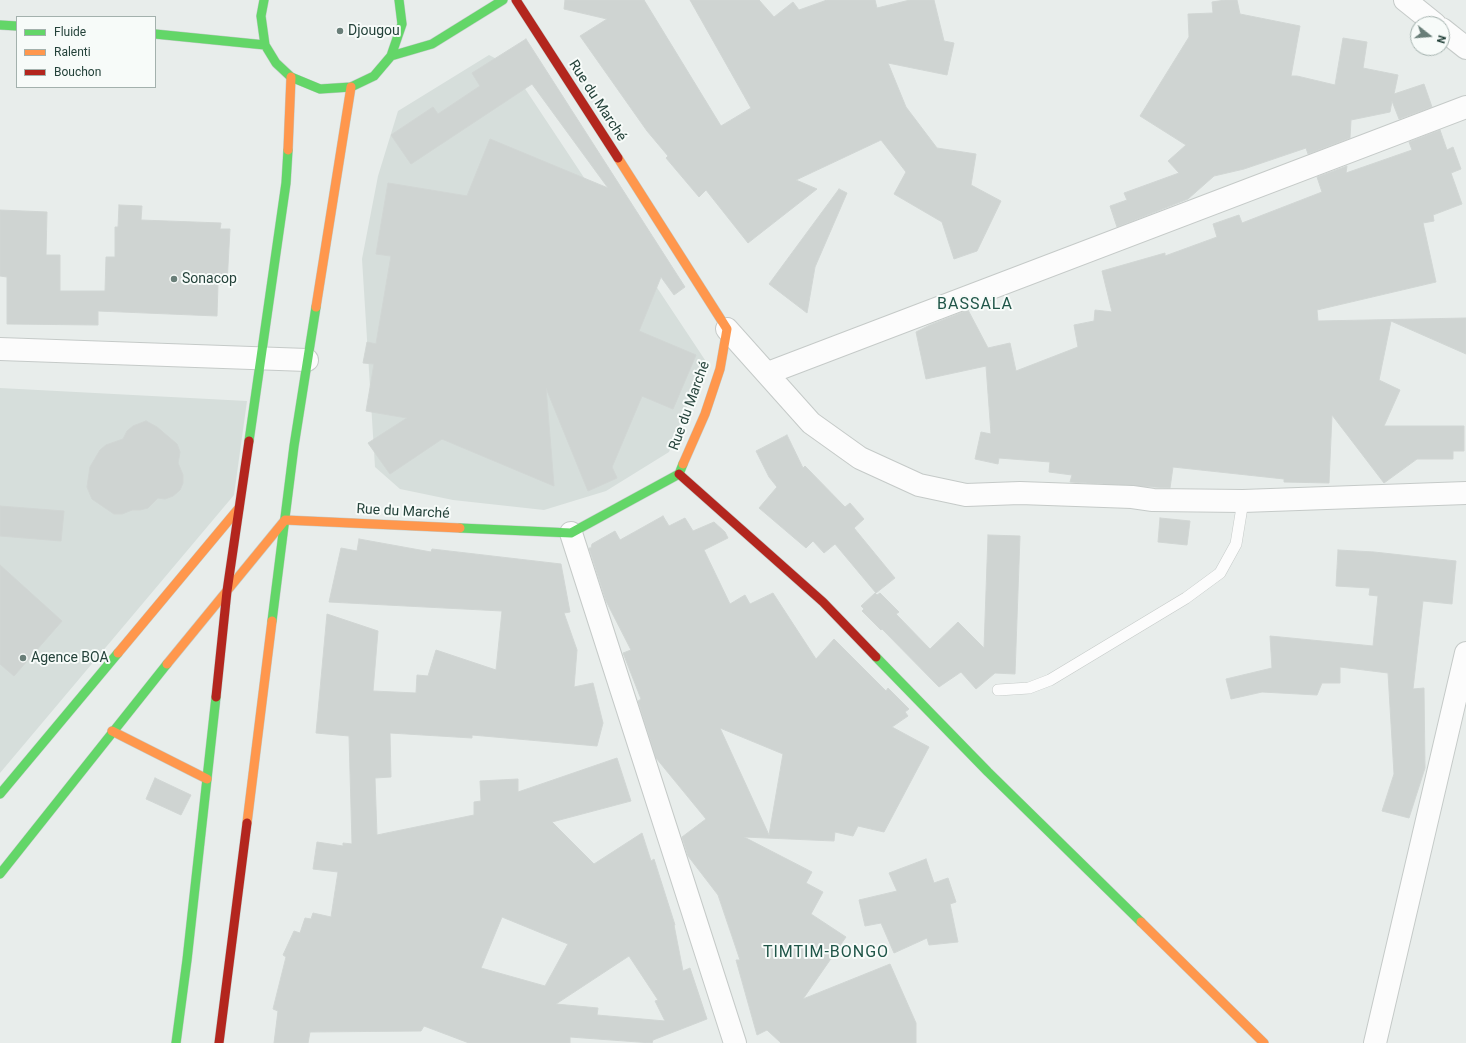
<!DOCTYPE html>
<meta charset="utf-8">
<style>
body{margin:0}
#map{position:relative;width:1466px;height:1043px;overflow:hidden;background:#e8edeb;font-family:Roboto,sans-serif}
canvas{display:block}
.legend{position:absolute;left:16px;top:16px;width:140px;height:72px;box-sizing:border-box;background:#f7fbf9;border:1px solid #a3b1ad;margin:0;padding:5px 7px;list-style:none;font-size:12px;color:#24423a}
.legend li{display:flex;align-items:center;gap:8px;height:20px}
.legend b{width:20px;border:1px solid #a3b1ad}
.north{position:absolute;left:1410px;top:16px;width:40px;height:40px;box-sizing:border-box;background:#f7fbf9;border:1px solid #a3b1ad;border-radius:50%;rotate:107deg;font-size:11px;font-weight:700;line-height:16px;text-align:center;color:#24423a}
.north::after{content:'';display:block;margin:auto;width:14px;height:18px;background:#697e78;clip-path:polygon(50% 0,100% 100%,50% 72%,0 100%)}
</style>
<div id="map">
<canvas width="1466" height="1043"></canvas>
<ul class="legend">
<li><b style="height:5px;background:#63d668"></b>Fluide</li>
<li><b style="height:5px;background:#ff974d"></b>Ralenti</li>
<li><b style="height:5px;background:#b3261e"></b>Bouchon</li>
</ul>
<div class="north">N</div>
</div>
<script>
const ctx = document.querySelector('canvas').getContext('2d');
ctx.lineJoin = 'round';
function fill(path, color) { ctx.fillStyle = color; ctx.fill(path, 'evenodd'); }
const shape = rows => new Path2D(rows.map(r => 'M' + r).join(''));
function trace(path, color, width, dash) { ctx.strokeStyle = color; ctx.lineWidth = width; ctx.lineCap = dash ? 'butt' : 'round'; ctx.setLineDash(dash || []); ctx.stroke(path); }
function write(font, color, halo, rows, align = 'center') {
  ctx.font = font + ' Roboto,sans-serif'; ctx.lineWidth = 4; ctx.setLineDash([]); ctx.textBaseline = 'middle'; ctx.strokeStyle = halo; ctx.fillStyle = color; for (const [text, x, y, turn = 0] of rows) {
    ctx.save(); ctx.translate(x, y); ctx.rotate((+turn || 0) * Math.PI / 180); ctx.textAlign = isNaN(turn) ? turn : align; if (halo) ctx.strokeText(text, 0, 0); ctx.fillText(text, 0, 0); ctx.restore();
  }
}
const built = shape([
 [489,55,510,66,705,360,669,452,606,491,544,510,453,500,400,489,375,467,362,259,378,176,398,111],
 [0,388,247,401,234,495,0,773]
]);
const building = shape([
 [565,0,644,0,721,126,751,108,690,0,759,0,774,17,793,2,799,10,827,0,875,0,877,8,910,0,934,0,944,41,954,43,947,75,888,63,906,107,937,148,976,154,971,185,1001,201,977,251,954,259,942,222,894,194,906,172,881,140,796,180,817,189,748,243,706,190,699,197,666,158,668,156,647,131,580,36,607,19,564,9,565,0],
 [1225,0,1237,0,1240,14,1300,26,1291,76,1297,76,1335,85,1343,38,1367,42,1363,68,1398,75,1394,94,1424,84,1432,107,1399,119,1392,101,1390,112,1351,120,1350,138,1308,154,1306,148,1244,169,1214,176,1188,199,1117,227,1110,206,1127,200,1124,193,1179,173,1168,161,1186,145,1140,116,1189,37,1188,14,1213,13,1212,2,1225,0],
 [526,39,685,287,674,295,661,277,639,331,696,355,673,409,642,396,612,467,617,478,588,491,546,388,554,486,442,439,390,474,368,443,407,418,366,411,374,364,363,363,367,342,376,344,391,256,376,254,388,183,467,196,490,139,608,188,532,84,411,164,391,135,433,107,438,114,480,86,472,73,526,39],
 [1440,130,1447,150,1453,147,1461,169,1451,173,1462,204,1433,215,1434,221,1423,223,1436,282,1317,310,1318,321,1466,318,1466,354,1391,321,1379,380,1400,390,1384,426,1464,426,1464,451,1453,451,1453,459,1417,459,1384,483,1332,415,1329,483,1284,482,1284,479,1173,467,1170,488,1070,482,1072,475,1049,472,1050,462,999,458,998,464,975,459,981,432,991,434,986,366,926,379,916,332,930,325,968,310,988,348,1010,343,1016,371,1078,347,1074,325,1094,321,1095,310,1112,312,1102,271,1165,253,1165,256,1217,237,1213,224,1239,215,1242,223,1322,192,1317,177,1347,166,1346,173,1412,150,1409,142,1440,130],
 [839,189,847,193,815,267,807,313,769,284,839,189],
 [119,205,142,206,141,220,221,223,220,229,230,229,227,284,218,284,217,316,98,311,98,325,7,324,7,277,0,276,0,210,47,212,46,255,60,255,60,291,105,291,106,257,115,257,115,227,118,227,119,205],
 [146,421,157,427,177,444,180,452,178,463,183,475,183,483,180,490,173,496,165,499,158,498,148,508,140,510,132,510,122,514,114,514,92,499,87,487,90,467,100,450,106,445,123,439,127,431,133,426,146,421],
 [787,435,803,468,805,466,845,507,850,503,864,519,854,528,895,578,876,593,835,544,824,553,813,541,806,548,759,508,777,487,769,477,756,451,787,435],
 [0,506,64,511,61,541,0,536,0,506],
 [663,516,669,526,685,518,693,531,714,522,725,532,728,538,704,550,730,604,745,595,750,604,773,593,816,659,834,639,886,691,888,688,909,709,905,712,908,716,892,727,929,747,884,832,858,826,853,836,835,832,834,841,744,837,812,872,806,883,823,892,811,914,846,937,803,999,890,964,916,1023,916,1043,781,1043,767,1030,757,1035,736,960,740,960,718,895,688,856,682,837,706,819,656,758,638,701,641,699,623,653,631,650,606,601,589,548,591,548,592,544,615,531,620,540,663,516],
 [720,728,783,754,769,835,720,728],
 [1160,518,1190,521,1187,545,1158,542,1160,518],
 [988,535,1020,536,1015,674,995,673,976,689,961,672,939,687,882,629,881,630,862,611,864,609,861,606,875,593,877,595,880,593,899,612,896,614,930,649,958,622,984,648,988,535],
 [359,539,431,552,432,549,561,564,570,612,564,613,577,650,574,687,593,683,603,723,597,746,472,735,472,738,390,733,391,777,375,778,377,835,474,815,474,802,481,801,480,781,518,779,518,792,617,758,631,801,552,822,594,864,642,833,651,861,654,859,675,925,674,925,683,971,690,968,707,1019,653,1040,652,1043,570,1037,570,1043,469,1043,424,1026,421,1031,310,1032,308,1043,274,1043,278,1011,273,1009,286,957,283,955,294,931,300,933,305,918,311,919,313,913,331,917,338,872,313,869,317,842,343,846,343,843,352,844,349,736,316,733,327,614,378,631,373,691,416,693,417,675,428,676,436,650,496,670,502,611,329,602,341,548,357,551,359,539],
 [502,917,568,944,545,986,481,968,502,917],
 [629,956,658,1000,655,1001,665,1021,597,1015,598,1008,556,1004,629,956],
 [1338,550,1374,552,1456,561,1452,604,1423,601,1413,689,1424,688,1425,768,1409,818,1382,811,1394,774,1388,673,1340,667,1340,683,1322,683,1317,695,1262,692,1231,699,1226,679,1272,668,1270,636,1373,646,1378,596,1369,595,1370,588,1336,586,1338,550],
 [0,565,62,621,14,676,0,664,0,565],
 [155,778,191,795,181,815,146,799,155,778],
 [926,859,934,883,948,878,956,902,950,904,958,942,929,945,927,938,894,953,881,923,865,926,859,900,897,891,889,873,926,859]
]);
const lane = shape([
 [998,690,1029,688,1050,680,1186,598,1220,573,1236,544,1243,501]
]);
const street = shape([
 [1405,0,1435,24],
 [1442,29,1466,48],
 [727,329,811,423,860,458,919,485,966,495,1020,493,1132,497,1153,500,1243,501,1466,493],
 [0,349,307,360],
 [768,373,1466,107],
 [571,533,735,1043],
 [1375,1043,1466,653]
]);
const fast = shape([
 [264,0,261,16,265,45,276,63,291,77,320,89,351,87,374,76,391,56,402,24,399,0],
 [0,25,17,26],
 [155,34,265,45],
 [391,56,432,44,503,0],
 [249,441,286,183,288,150],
 [460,528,571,533,679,474,683,464],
 [272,621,294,446,316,307],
 [876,657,988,772,1141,922],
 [0,794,118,653],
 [0,874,167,664],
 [176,1043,187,960,216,697]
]);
const slow = shape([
 [288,150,291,77],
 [618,158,727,329,720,369,705,414,683,464],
 [316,307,351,87],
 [285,520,460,528],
 [118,653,239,508],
 [167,664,285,520],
 [112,731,207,779],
 [247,823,272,621],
 [1141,922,1264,1043]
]);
const jam = shape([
 [516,0,618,158],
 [679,474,823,602,876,657],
 [216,697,227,591,249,441],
 [219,1043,247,823]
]);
const markers = [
 [340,31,4,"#697e78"],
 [174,279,4,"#697e78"],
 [23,658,4,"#697e78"]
];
const poiNames = [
 ["Djougou",348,31],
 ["Sonacop",182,279],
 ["Agence BOA",31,658]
];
const streetNames = [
 ["Rue du Marché",597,101,57],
 ["Rue du Marché",690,406,-70],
 ["Rue du Marché",403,512,3]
];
const quarterNames = [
 ["BASSALA",975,305],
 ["TIMTIM-BONGO",826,953]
];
fill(built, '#d6dedb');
fill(building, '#cfd4d2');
trace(building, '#d1d6d4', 1);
trace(lane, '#c5cac8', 12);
trace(street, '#c5cac8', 24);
trace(fast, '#c3ccc9', 10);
trace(slow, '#c3ccc9', 10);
trace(jam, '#c3ccc9', 10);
trace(lane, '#fcfcfc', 11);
trace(street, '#fcfcfc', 22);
trace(fast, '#63d668', 9);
trace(slow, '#ff974d', 9);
trace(jam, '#b3261e', 9);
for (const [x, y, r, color] of markers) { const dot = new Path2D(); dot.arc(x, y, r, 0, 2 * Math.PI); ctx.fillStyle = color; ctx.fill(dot); trace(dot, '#f7fbf9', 1.5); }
write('14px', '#24423a', '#f7fbf9', poiNames, 'left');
write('14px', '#24423a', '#f7fbf9', streetNames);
ctx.letterSpacing = '1px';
write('16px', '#1f5548', '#f7fbf9', quarterNames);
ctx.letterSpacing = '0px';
</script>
